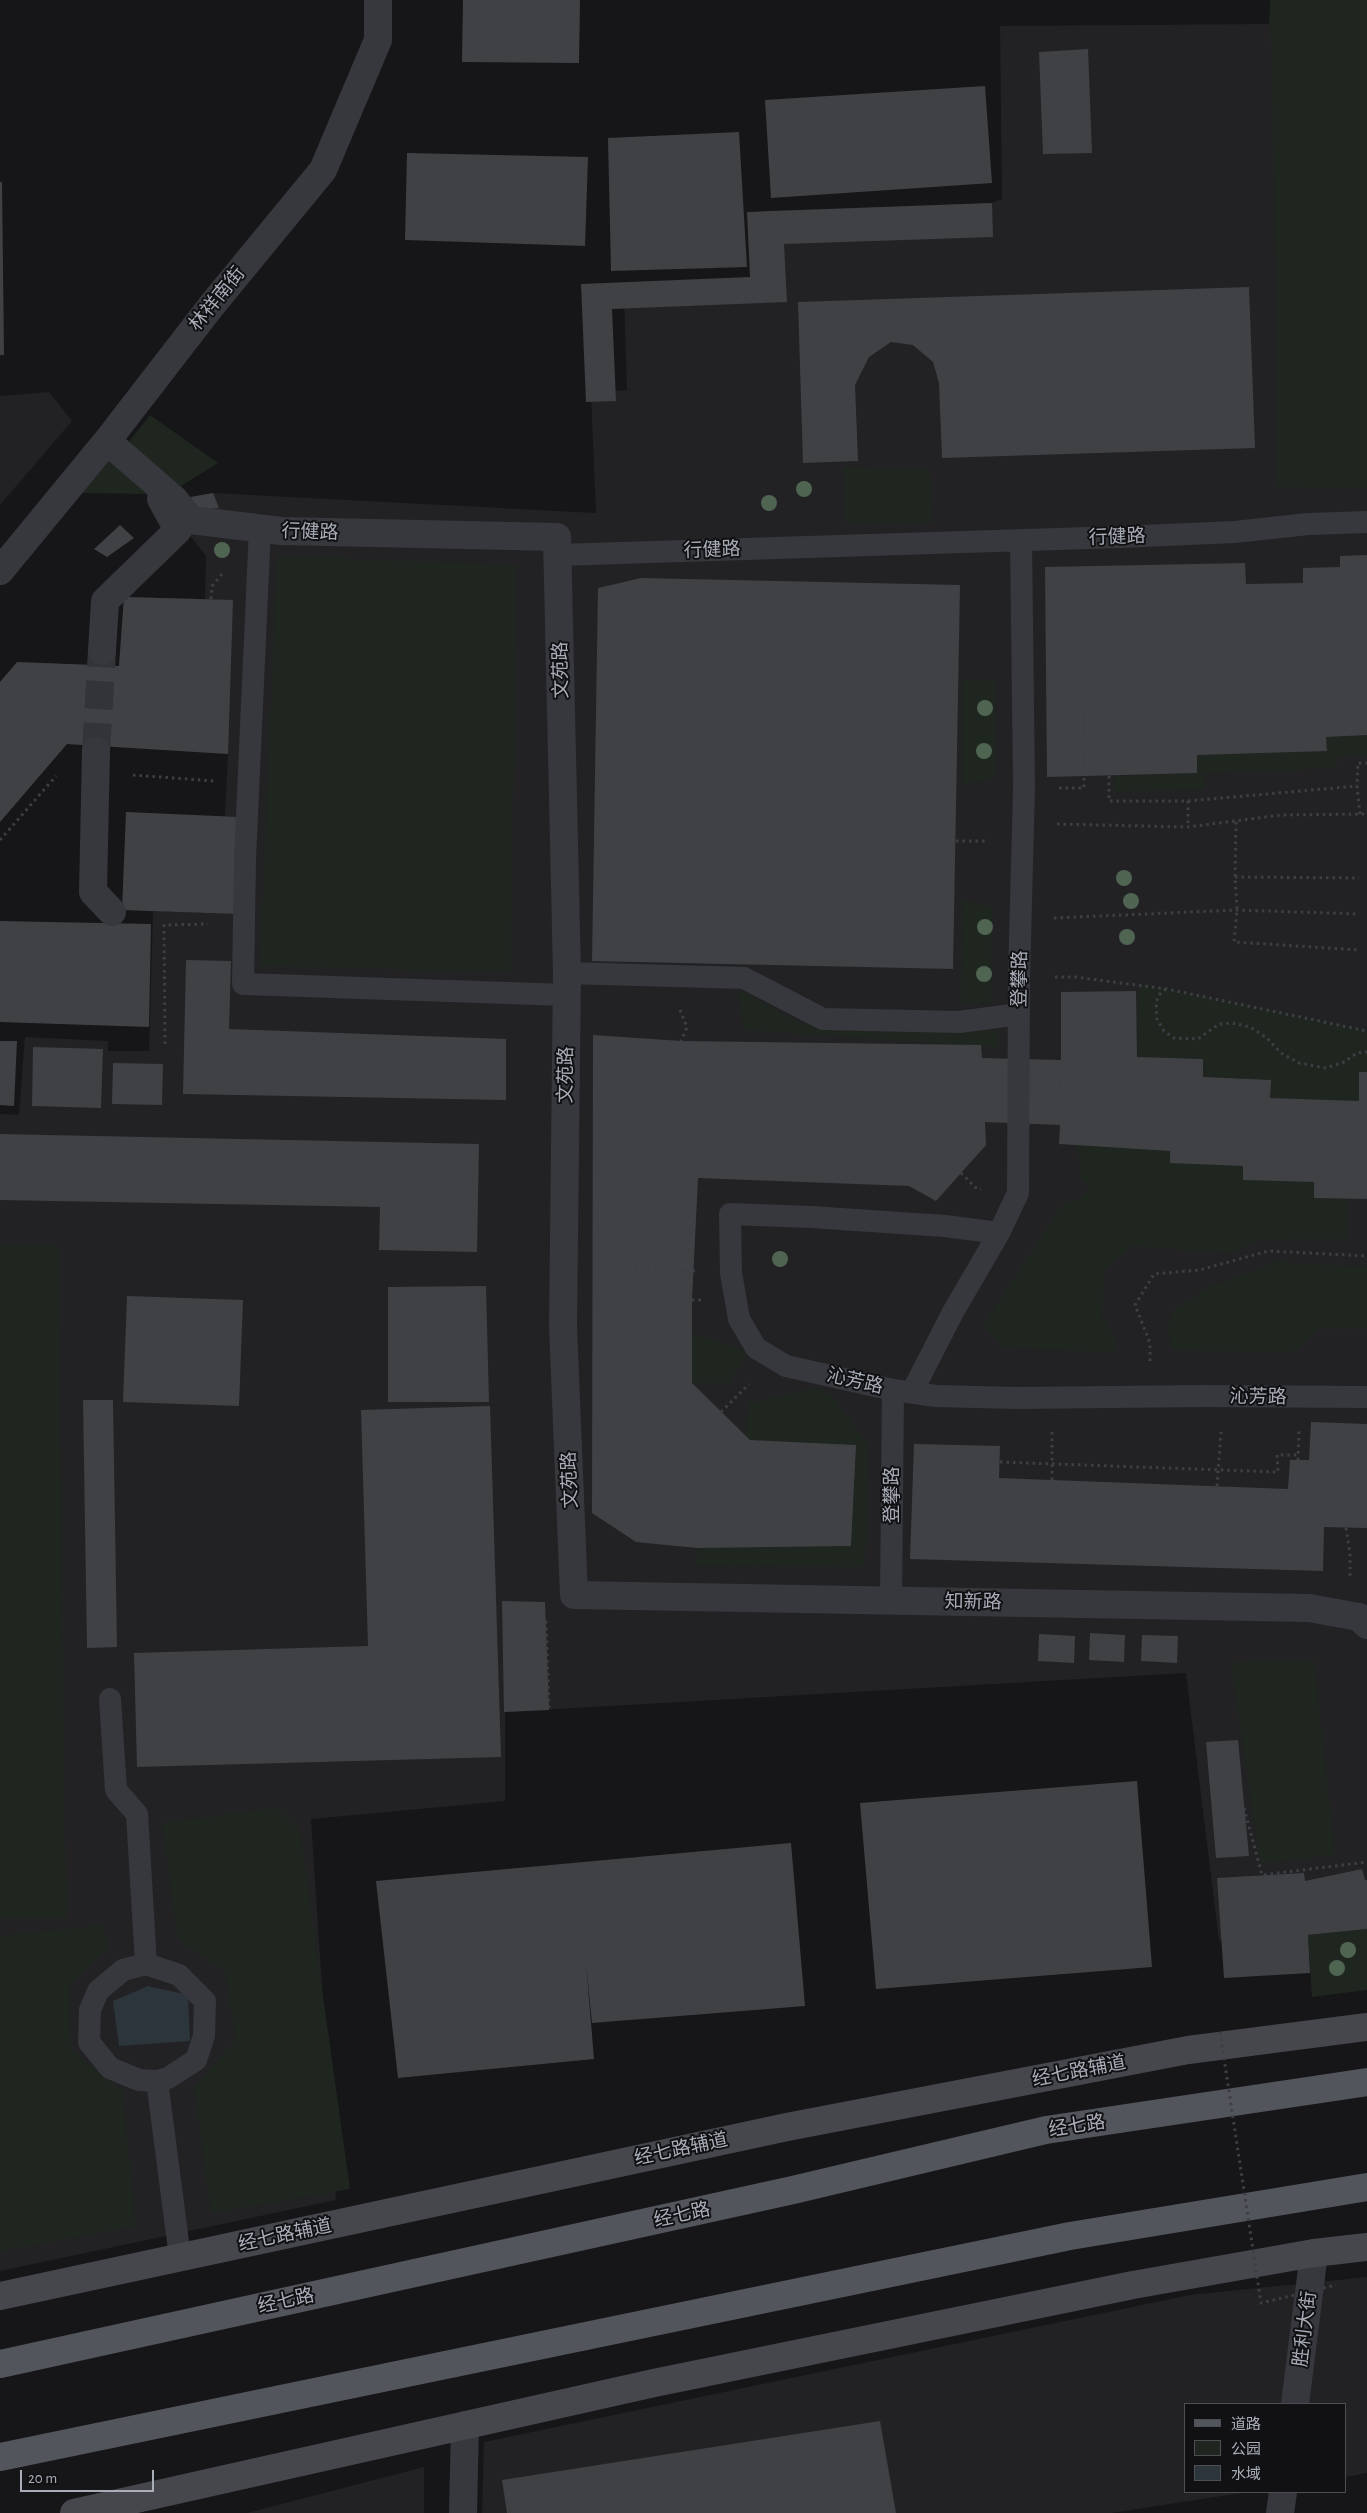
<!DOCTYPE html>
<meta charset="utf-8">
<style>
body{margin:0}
#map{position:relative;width:1367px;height:2513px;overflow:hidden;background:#161618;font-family:"Alegreya Sans","Noto Sans SC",sans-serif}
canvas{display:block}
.legend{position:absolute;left:1184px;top:2403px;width:162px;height:90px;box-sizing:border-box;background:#111113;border:1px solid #4d4f55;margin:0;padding:6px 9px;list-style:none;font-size:15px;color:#a8adb8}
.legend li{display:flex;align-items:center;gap:10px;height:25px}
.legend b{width:25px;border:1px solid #4d4f55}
.scale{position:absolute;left:20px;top:2470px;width:134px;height:22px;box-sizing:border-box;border:2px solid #a8adb8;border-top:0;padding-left:6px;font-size:15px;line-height:18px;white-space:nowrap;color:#a8adb8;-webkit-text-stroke:4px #111113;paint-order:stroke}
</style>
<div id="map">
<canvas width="1367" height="2513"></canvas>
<ul class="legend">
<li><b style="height:6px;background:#53555c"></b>道路</li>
<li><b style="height:14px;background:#1e261f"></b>公园</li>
<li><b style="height:14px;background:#2c353c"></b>水域</li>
</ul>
<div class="scale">20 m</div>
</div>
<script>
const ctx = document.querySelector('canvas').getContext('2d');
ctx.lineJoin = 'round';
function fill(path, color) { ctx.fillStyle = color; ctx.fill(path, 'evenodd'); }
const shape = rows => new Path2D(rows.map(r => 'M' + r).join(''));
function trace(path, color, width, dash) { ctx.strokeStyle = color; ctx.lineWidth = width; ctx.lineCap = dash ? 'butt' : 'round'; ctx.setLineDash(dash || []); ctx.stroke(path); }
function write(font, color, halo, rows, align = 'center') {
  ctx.font = font + ' "Alegreya Sans","Noto Sans SC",sans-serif'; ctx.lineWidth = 4; ctx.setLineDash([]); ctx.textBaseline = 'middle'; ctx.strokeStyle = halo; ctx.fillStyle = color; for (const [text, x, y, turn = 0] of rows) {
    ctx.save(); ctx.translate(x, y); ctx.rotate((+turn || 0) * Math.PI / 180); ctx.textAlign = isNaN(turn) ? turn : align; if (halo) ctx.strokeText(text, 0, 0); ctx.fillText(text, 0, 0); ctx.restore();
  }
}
const built = shape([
 [1270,0,1367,0,1367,1918,1219,1941,1186,1673,505,1712,505,1801,311,1819,336,2200,0,2271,0,1114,19,1115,25,1037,108,1041,108,1051,149,1051,153,911,236,914,240,817,225,816,228,754,67,744,0,822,0,682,17,662,119,666,124,597,205,599,206,556,187,532,174,499,213,493,596,513,591,393,627,390,624,296,763,286,762,211,992,203,1002,199,1000,26,1269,24],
 [49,392,72,421,0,505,0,396],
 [1367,2277,1367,2473,1346,2477,1346,2404,1186,2404,1186,2492,1248,2492,1111,2513,482,2513,484,2442,1190,2295],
 [424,2467,424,2513,247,2513]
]);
const green = shape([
 [1270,0,1367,0,1367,489,1276,487,1277,316],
 [150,415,218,463,181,486,127,444],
 [110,456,152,494,77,493],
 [844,467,929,470,932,523,845,522],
 [277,556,516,565,511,972,260,966],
 [963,680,995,680,996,777,963,785],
 [1367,735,1367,755,1337,756,1337,768,1204,773,1205,789,1115,792,1115,776,1197,773,1197,755,1326,751,1326,737],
 [962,901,992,906,991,1003,961,1004],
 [1138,985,1167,989,1367,1031,1367,1072,1359,1072,1359,1101,1270,1098,1271,1080,1203,1077,1203,1059,1137,1057],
 [738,989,803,1024,901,1030,998,1030,998,1047,744,1030],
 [1078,1145,1170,1151,1171,1163,1243,1166,1243,1180,1314,1182,1314,1198,1346,1199,1346,1239,1262,1240,1230,1253,1132,1246,1105,1270,1102,1318,1117,1341,1112,1353,1003,1347,983,1327,1061,1206,1082,1197,1089,1186,1080,1177],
 [0,1245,58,1246,66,1918,0,1918],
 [1276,1262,1367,1267,1367,1329,1318,1329,1292,1353,1172,1350,1167,1330,1173,1311,1205,1289],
 [691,1333,749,1351,728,1383,692,1383],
 [817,1388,834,1398,868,1445,865,1562,858,1567,696,1565,697,1548,851,1546,856,1445,750,1440,745,1435,749,1403],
 [1314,1660,1335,1855,1260,1863,1231,1663],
 [277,1808,300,1831,350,2189,211,2213,194,2087,236,2039,225,1971,178,1939,162,1823],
 [103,1925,108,1948,69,1986,71,2050,122,2091,136,2226,0,2251,0,1936],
 [1367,1929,1367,1990,1312,1997,1308,1935]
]);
const water = shape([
 [148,1986,188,1995,190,2041,119,2046,113,2001]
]);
const building = shape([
 [463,0,580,0,579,63,462,62],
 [1088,49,1092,153,1043,154,1039,52],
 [985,86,992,183,771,198,765,100],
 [739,132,747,267,611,271,608,138],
 [407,153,588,157,585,246,405,240],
 [0,182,2,182,4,355,0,355],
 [992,203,993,237,784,244,787,302,612,309,616,401,586,402,581,284,750,277,747,212],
 [1249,287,1255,448,942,458,939,383,933,362,913,345,891,342,869,357,855,385,858,461,803,463,798,302],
 [213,493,219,508,197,510,191,497],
 [120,525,134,538,107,557,94,549],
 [1367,555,1367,735,1326,737,1327,751,1197,755,1197,773,1047,777,1045,567,1245,563,1246,584,1303,583,1303,568,1340,567,1340,556],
 [641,578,960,585,953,969,592,961,598,588],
 [124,597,233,600,228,754,67,744,0,822,0,682,17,662,119,666],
 [126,812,240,817,236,914,122,910],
 [0,921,151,924,149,1027,0,1022],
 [186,960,231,961,229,1029,506,1039,506,1100,183,1094],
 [1136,991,1137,1057,1203,1059,1203,1077,1271,1080,1270,1098,1359,1101,1359,1072,1367,1072,1367,1199,1314,1198,1314,1182,1243,1180,1243,1166,1170,1163,1170,1151,1059,1144,1060,1125,985,1122,986,1145,936,1201,909,1186,698,1178,692,1300,692,1383,750,1440,856,1445,851,1546,697,1548,636,1542,592,1513,593,1035,681,1041,981,1045,982,1058,1061,1060,1061,992],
 [0,1041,17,1041,14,1106,0,1105],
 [33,1047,103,1049,101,1108,32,1106],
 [113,1063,163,1064,162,1105,112,1104],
 [0,1134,479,1144,477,1252,379,1250,380,1207,0,1200],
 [486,1286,489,1402,388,1402,388,1287],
 [127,1296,243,1300,239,1406,123,1402],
 [83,1400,113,1400,117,1647,87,1648],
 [490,1406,501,1757,137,1767,134,1653,368,1646,361,1410],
 [1311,1422,1367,1424,1367,1528,1324,1527,1323,1571,910,1559,914,1444,1000,1446,999,1478,1288,1489,1290,1460,1309,1460],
 [502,1601,545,1602,549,1710,504,1712],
 [1090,1633,1125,1635,1124,1662,1089,1660],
 [1039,1634,1075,1636,1074,1663,1038,1661],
 [1142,1635,1178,1636,1177,1663,1141,1661],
 [1238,1740,1249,1856,1216,1858,1206,1742],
 [1137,1781,1152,1967,876,1989,860,1803],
 [791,1843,805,2006,592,2023,586,1962,594,2059,398,2078,376,1881],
 [1362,1869,1365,1880,1367,1880,1367,1929,1308,1935,1310,1973,1224,1978,1217,1878,1304,1873,1305,1881],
 [880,2421,896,2513,507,2513,502,2480]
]);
const streetTunnel = shape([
 [96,751,102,651]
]);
const path = shape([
 [211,599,212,586,222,574],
 [133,775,214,781],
 [1109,776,1109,801,1188,801,1188,827],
 [1059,788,1084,788,1084,710],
 [1188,801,1357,786],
 [1360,814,1357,786,1358,763,1367,763],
 [1236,822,1235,877,1237,910,1234,942,1359,950],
 [1057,824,1188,827,1281,815,1367,814],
 [0,840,56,776],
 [956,841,987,841],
 [1235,877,1359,878],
 [1054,918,1237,910,1359,914],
 [1055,977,1075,977,1167,989,1367,1031],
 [1166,989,1160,994,1156,1002,1157,1019,1164,1031,1174,1038,1198,1039,1219,1024,1232,1023,1250,1027,1267,1038,1281,1053,1299,1063,1326,1068,1344,1062,1357,1053,1367,1052],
 [680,1010,687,1027,681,1041],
 [165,1044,164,925,208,924],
 [1052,1086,1062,1086],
 [961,1173,977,1189,981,1189],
 [602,1266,695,1271],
 [692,1300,701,1300],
 [1150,1361,1150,1343,1135,1305,1154,1274,1200,1270,1268,1251,1367,1256],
 [721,1412,749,1384],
 [1298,1460,1299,1430],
 [1000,1462,1278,1472,1277,1455,1298,1455],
 [1052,1480,1052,1432],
 [1217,1486,1221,1432],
 [1346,1528,1350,1553,1350,1577],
 [546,1621,549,1710],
 [1244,1808,1262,1875,1367,1862]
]);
const lane = shape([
 [260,528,245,859,243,984,566,995],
 [558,555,1120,537,1235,532,1308,524,1367,522],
 [567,973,744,978,823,1019,959,1022,1019,1014],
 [999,1233,945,1226,811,1217,730,1214,731,1273,739,1319,756,1348,786,1366,893,1390,936,1396,1018,1398,1205,1396,1367,1397],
 [912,1392,953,1312,999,1233,1018,1193,1019,978,1024,787,1021,540],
 [891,1600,893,1390],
 [110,1699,116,1790,137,1814,146,1964,179,1975,205,2001,204,2036,196,2060,168,2078,157,2081,180,2257],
 [146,1964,123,1970,98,1991,90,2010,89,2042,110,2068,139,2080,157,2081]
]);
const street = shape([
 [107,441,174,499,191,520,281,531,557,537,567,973,563,1326,574,1595,1309,1608,1359,1617,1367,1625],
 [0,571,107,441,212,305,323,170,378,40,378,0],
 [102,651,105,601,178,530,161,499],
 [96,751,93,892,112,912],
 [1295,2404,1314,2253],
 [463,2513,465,2425],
 [1280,2513,1283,2492]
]);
const secondary = shape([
 [0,2296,787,2127,1188,2050,1367,2027],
 [74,2513,654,2383,1133,2285,1314,2253,1367,2247]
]);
const primary = shape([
 [0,2364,793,2190,1046,2130,1367,2082],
 [0,2457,1070,2236,1367,2187]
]);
const pathBridge = shape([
 [1220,2032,1261,2303,1336,2285]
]);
const trees = [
 [804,489],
 [769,503],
 [222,550],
 [985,708],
 [984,751],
 [1124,878],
 [1131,901],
 [985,927],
 [1127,937],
 [984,974],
 [780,1259],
 [1348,1950],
 [1337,1968]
];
const streetNames = [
 ["林祥南街",217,299,-51],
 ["行健路",310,532,2],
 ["行健路",1117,537,-2],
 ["行健路",712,550,-2],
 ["文苑路",561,670,-91],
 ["登攀路",1020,979,-89],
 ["文苑路",566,1075,-89],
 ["沁芳路",855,1381,13],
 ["沁芳路",1258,1397,1],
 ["文苑路",570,1480,-92],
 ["登攀路",892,1495,-90],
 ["知新路",973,1602,1],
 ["经七路辅道",1079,2071,-11],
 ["经七路",1077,2126,-9],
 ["经七路辅道",681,2149,-12],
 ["经七路",682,2215,-12],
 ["经七路辅道",285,2235,-12],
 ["经七路",286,2301,-12],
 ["胜利大街",1305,2329,-83]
];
fill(built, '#222225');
fill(green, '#1e261f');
fill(water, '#2c353c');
fill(building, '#404145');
trace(streetTunnel, '#333438', 28, [28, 14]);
trace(path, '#3d3f44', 3, [2.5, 4]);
trace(lane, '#37383d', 22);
trace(street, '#37383d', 28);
trace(secondary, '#45474d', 28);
trace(primary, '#53555c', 28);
trace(pathBridge, '#3d3f44', 3, [2.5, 4]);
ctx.fillStyle = '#506452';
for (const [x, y] of trees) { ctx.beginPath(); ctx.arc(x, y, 8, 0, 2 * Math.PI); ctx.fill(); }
write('19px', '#a8adb8', '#111113', streetNames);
</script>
